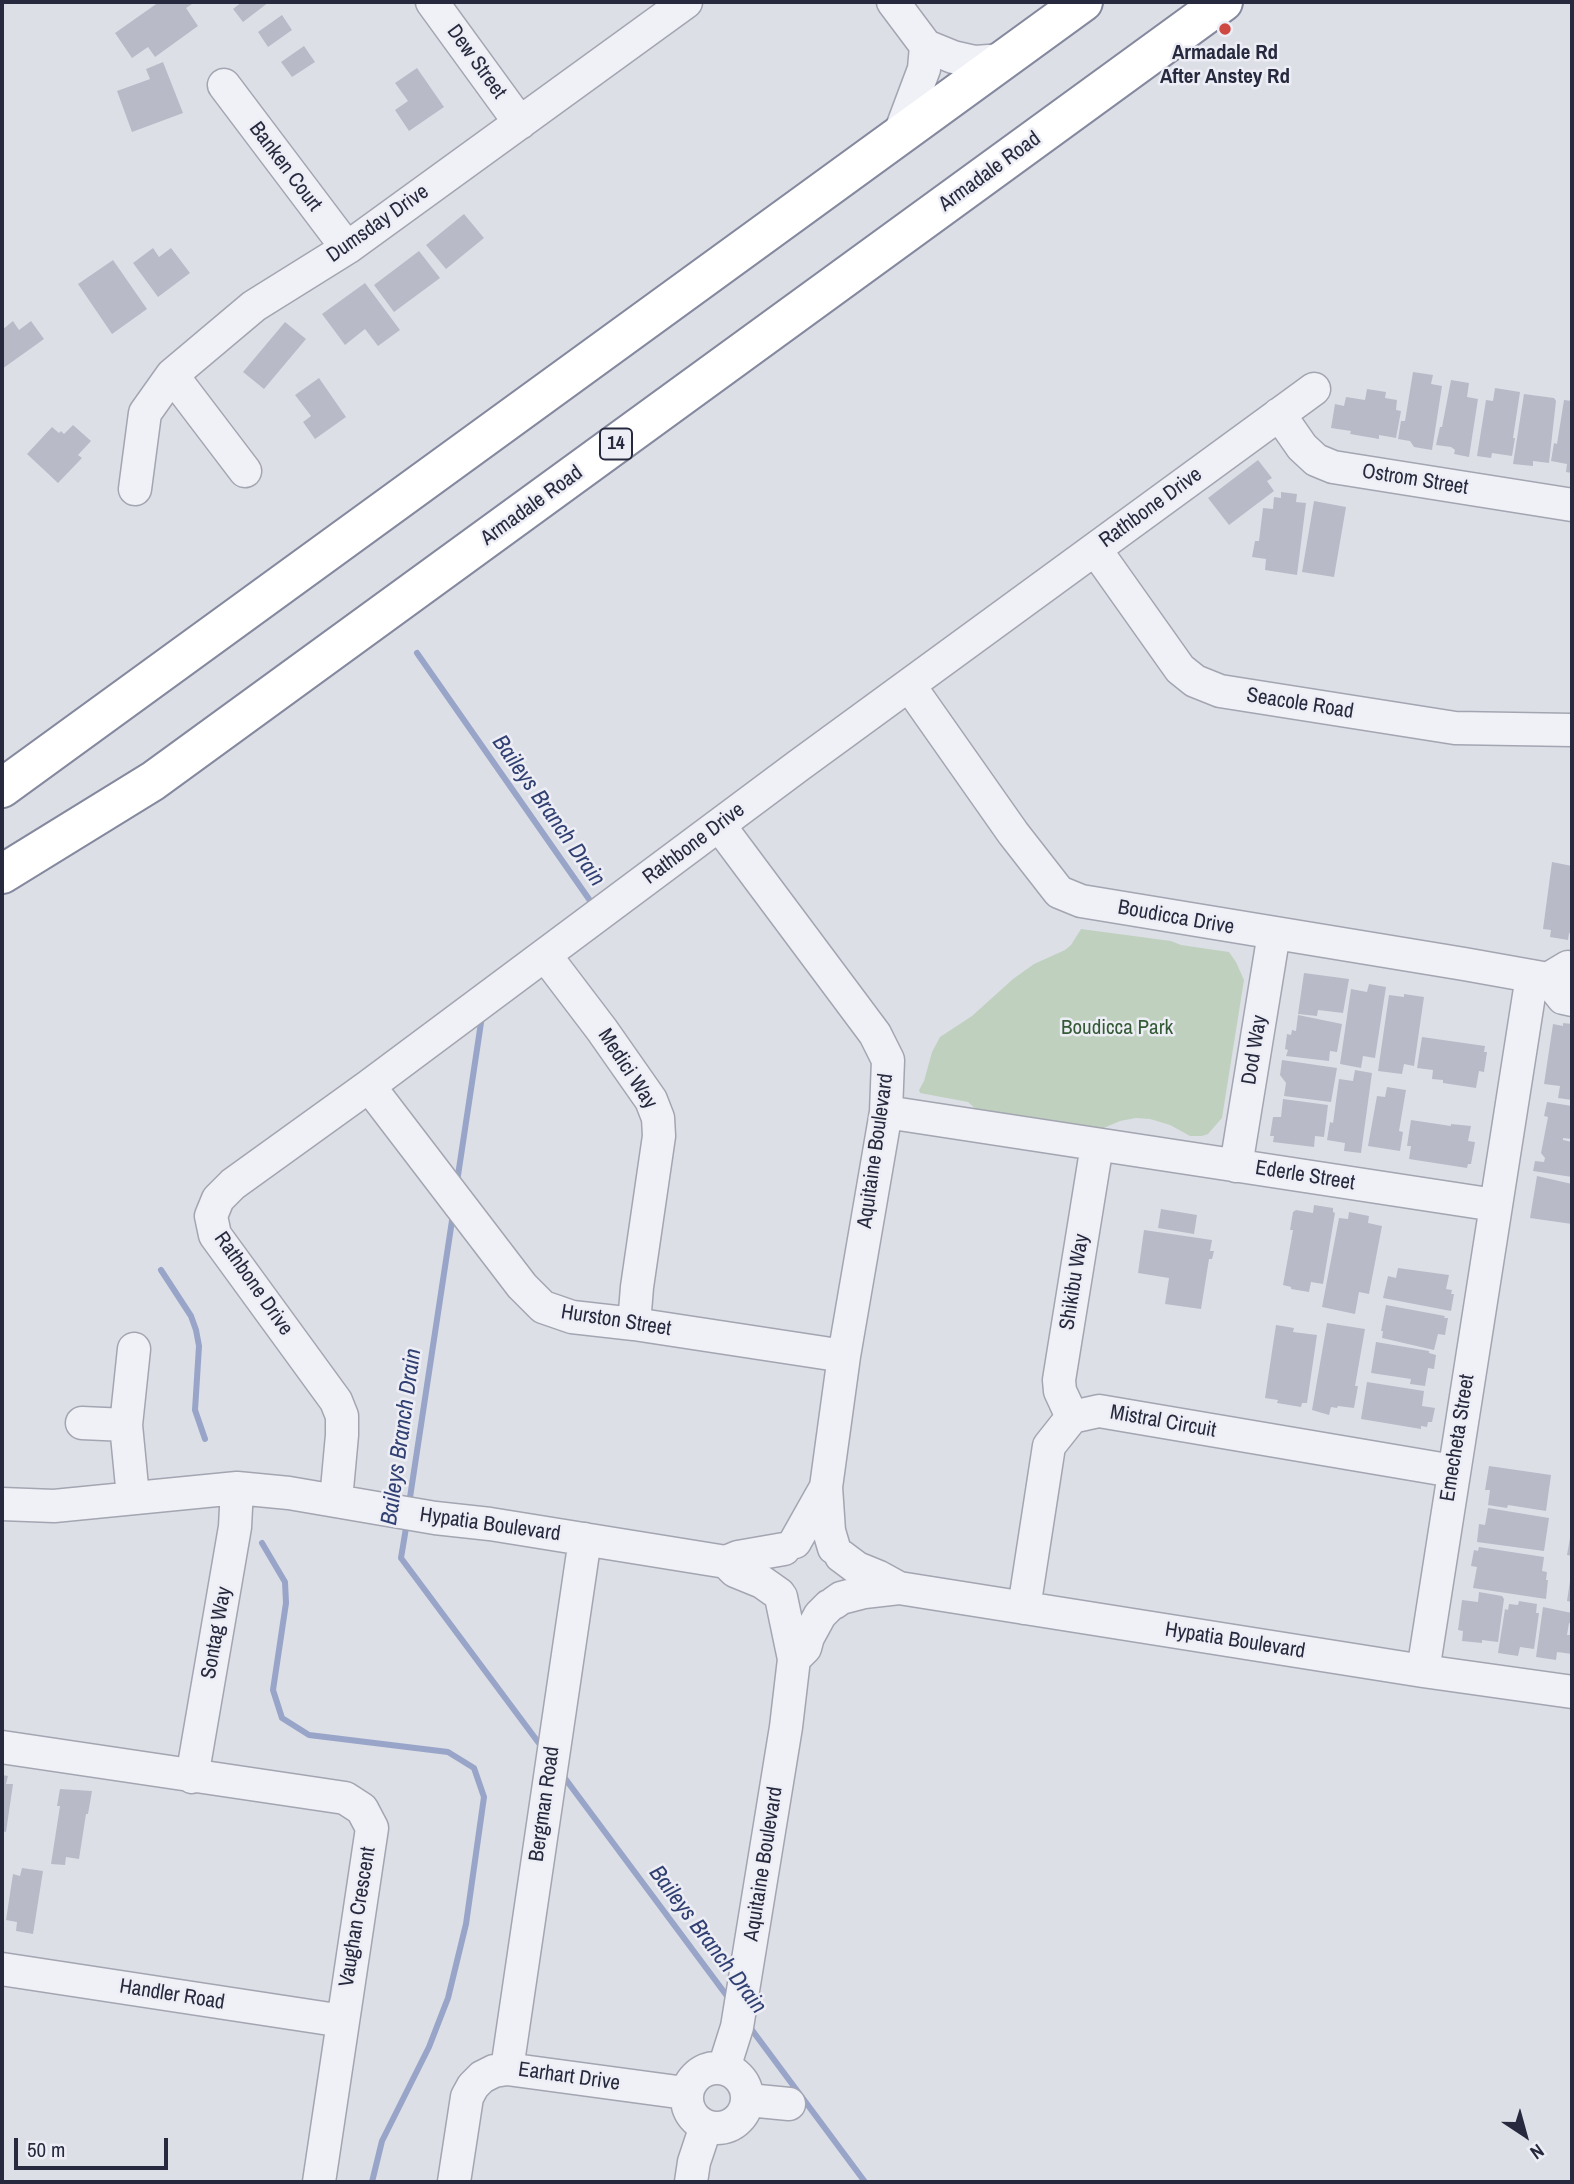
<!DOCTYPE html>
<style>
body{margin:0}
#map{position:relative;width:1574px;height:2184px;overflow:hidden;background:#dddfe7;font-family:"Archivo Narrow",sans-serif}
canvas{display:block}
.frame{position:absolute;inset:0;border:4px solid #272a3e;pointer-events:none}
.north{position:absolute;left:1490px;top:2100px;width:70px;height:70px;-webkit-text-stroke:5px #edeef5;paint-order:stroke;rotate:144deg;font-size:19px;font-weight:700;line-height:28px;text-align:center;color:#272a3e}
.north::after{content:'';display:block;margin:auto;width:24px;height:32px;background:#272a3e;clip-path:polygon(50% 0,100% 100%,50% 72%,0 100%)}
.scale{position:absolute;left:14px;top:2138px;width:154px;height:32px;box-sizing:border-box;border:4px solid #272a3e;border-top:0;padding-left:9px;font-size:21px;line-height:24px;white-space:nowrap;color:#272a3e;-webkit-text-stroke:5px #edeef5;paint-order:stroke}
</style>
<div id="map">
<canvas width="1574" height="2184"></canvas>
<div class="frame"></div>
<div class="north">N</div>
<div class="scale">50 m</div>
</div>
<script>
const ctx = document.querySelector('canvas').getContext('2d');
ctx.lineJoin = 'round';
function fill(path, color) { ctx.fillStyle = color; ctx.fill(path, 'evenodd'); }
const shape = rows => new Path2D(rows.map(r => 'M' + r).join(''));
function trace(path, color, width, dash) { ctx.strokeStyle = color; ctx.lineWidth = width; ctx.lineCap = dash ? 'butt' : 'round'; ctx.setLineDash(dash || []); ctx.stroke(path); }
function write(font, color, halo, rows, align = 'center') {
  ctx.font = font + ' "Archivo Narrow",sans-serif'; ctx.lineWidth = 5; ctx.setLineDash([]); ctx.textBaseline = 'middle'; ctx.strokeStyle = halo; ctx.fillStyle = color; for (const [text, x, y, turn = 0] of rows) {
    ctx.save(); ctx.translate(x, y); ctx.rotate((+turn || 0) * Math.PI / 180); ctx.textAlign = isNaN(turn) ? turn : align; if (halo) ctx.strokeText(text, 0, 0); ctx.fillText(text, 0, 0); ctx.restore();
  }
}
const green = shape([
 [1081,929,1171,941,1181,945,1229,952,1236,962,1244,980,1222,1118,1208,1134,1202,1136,1190,1136,1170,1125,1150,1119,1136,1118,1120,1121,1099,1130,978,1111,968,1102,920,1093,919,1090,924,1081,932,1052,940,1037,972,1016,1013,979,1034,964,1065,950,1071,945]
]);
const stream = shape([
 [417,653,591,902,590,907],
 [457,1182,482,1016],
 [161,1270,191,1316,196,1330,199,1346,195,1410,205,1439],
 [409,1504,453,1214],
 [407,1522,401,1558,544,1750],
 [262,1543,285,1582,286,1603,273,1690,282,1718,309,1735,448,1752,474,1768,484,1797,466,1924,448,1998,429,2047,382,2141,372,2182],
 [561,1773,730,2000],
 [749,2026,865,2182]
]);
const building = shape([
 [159,2,195,2,186,8,198,26,155,57,148,47,132,58,115,33],
 [242,2,269,2,243,22,233,9],
 [282,15,292,30,268,47,258,32],
 [304,46,315,62,292,77,281,62],
 [163,62,183,113,132,132,117,91,150,79,146,69],
 [417,68,444,107,409,131,395,110,408,101,395,83],
 [464,214,484,238,446,269,426,245],
 [153,248,159,257,171,248,190,273,158,297,133,263],
 [419,251,440,278,394,312,374,285],
 [113,260,147,309,112,334,78,284],
 [365,283,400,330,378,346,365,329,345,345,322,314],
 [13,321,19,330,31,321,44,339,2,369,2,330],
 [285,322,306,339,264,389,243,372],
 [1413,372,1433,375,1431,384,1442,386,1432,450,1414,447,1410,441,1398,439,1401,421,1405,421],
 [319,378,346,417,315,439,303,422,311,416,295,395],
 [1451,380,1469,383,1467,397,1478,399,1469,457,1454,454,1455,450,1451,447,1436,445,1440,427,1442,427],
 [1495,388,1520,392,1513,438,1515,438,1512,456,1492,453,1491,458,1477,456,1486,400,1493,401],
 [1367,389,1386,392,1385,398,1397,400,1396,410,1401,411,1396,438,1379,435,1379,439,1350,434,1351,431,1331,428,1335,404,1344,406,1346,397,1365,400],
 [1524,394,1554,398,1556,401,1549,463,1533,461,1533,466,1513,464],
 [1564,400,1572,401,1572,473,1566,472,1567,464,1551,461,1554,443,1557,444],
 [73,425,91,441,78,455,82,458,58,483,27,454,52,427,59,433,61,431,64,434],
 [1258,460,1272,478,1267,481,1274,491,1229,525,1208,498],
 [1281,492,1297,494,1296,502,1306,503,1297,575,1265,570,1266,559,1252,557,1255,541,1259,541,1263,508,1273,509,1274,497,1281,498],
 [1314,501,1346,507,1334,577,1302,572],
 [1552,862,1572,866,1572,934,1569,933,1568,940,1550,937,1551,930,1543,929],
 [1304,973,1349,979,1343,1013,1318,1010,1317,1016,1298,1014],
 [1369,984,1386,987,1375,1058,1363,1056,1361,1068,1340,1064,1351,989,1367,992],
 [1404,994,1424,997,1414,1066,1404,1064,1402,1074,1378,1071,1389,995,1404,997],
 [1298,1015,1342,1024,1337,1052,1330,1051,1329,1061,1286,1056,1288,1050,1285,1049,1287,1034,1291,1035,1292,1030,1296,1031],
 [1563,1023,1572,1024,1572,1100,1558,1098,1560,1086,1544,1084,1553,1024,1563,1026],
 [1422,1037,1485,1046,1484,1052,1487,1052,1484,1072,1479,1071,1476,1088,1443,1083,1443,1080,1432,1079,1433,1070,1417,1068],
 [1282,1060,1337,1068,1331,1102,1284,1096,1286,1083,1280,1075],
 [1355,1070,1372,1073,1361,1153,1344,1151,1345,1143,1327,1140,1330,1122,1333,1123,1339,1079,1353,1081],
 [1387,1087,1406,1090,1399,1131,1403,1132,1400,1151,1368,1146,1377,1096,1385,1097],
 [1283,1099,1328,1105,1324,1137,1315,1136,1314,1147,1273,1142,1274,1136,1270,1136,1273,1117,1281,1117],
 [1547,1102,1572,1106,1572,1139,1563,1138,1563,1140,1572,1142,1572,1177,1533,1171,1535,1161,1544,1162,1545,1158,1541,1153,1548,1117,1544,1116],
 [1411,1120,1451,1126,1451,1124,1471,1126,1468,1141,1475,1142,1471,1164,1468,1164,1467,1168,1409,1159,1411,1146,1407,1146],
 [1537,1176,1572,1184,1572,1224,1530,1218],
 [1314,1205,1333,1208,1333,1212,1335,1213,1323,1284,1311,1282,1309,1292,1291,1289,1291,1287,1283,1285,1293,1230,1290,1230,1293,1212,1296,1210,1313,1213],
 [1161,1209,1197,1215,1194,1234,1158,1228],
 [1349,1212,1369,1216,1368,1223,1382,1226,1369,1294,1359,1292,1355,1314,1322,1307,1339,1218,1348,1219],
 [1144,1230,1212,1240,1210,1251,1214,1251,1212,1259,1209,1259,1201,1309,1165,1304,1169,1278,1138,1273],
 [1398,1268,1449,1275,1446,1289,1452,1290,1451,1294,1454,1294,1451,1311,1383,1298,1388,1276,1396,1278],
 [1386,1305,1445,1316,1444,1318,1448,1318,1445,1335,1438,1334,1434,1350,1382,1338,1383,1331,1381,1331],
 [1327,1323,1365,1329,1355,1386,1358,1386,1354,1408,1338,1406,1337,1408,1331,1407,1329,1415,1312,1410],
 [1276,1325,1294,1328,1293,1332,1317,1335,1307,1403,1302,1403,1301,1407,1277,1403,1278,1400,1265,1398],
 [1376,1342,1429,1351,1429,1353,1436,1355,1434,1369,1428,1368,1425,1386,1410,1384,1411,1379,1371,1373],
 [1367,1382,1424,1391,1422,1406,1435,1408,1432,1422,1428,1422,1427,1427,1421,1426,1421,1429,1361,1419],
 [1489,1466,1551,1475,1546,1511,1508,1505,1507,1508,1488,1505,1490,1490,1485,1490],
 [1488,1508,1549,1518,1544,1551,1477,1542,1479,1524,1485,1525],
 [1571,1532,1572,1532,1572,1556,1567,1555],
 [1479,1547,1544,1557,1542,1571,1547,1572,1546,1580,1548,1580,1546,1599,1473,1588,1477,1567,1471,1566,1474,1550,1478,1551],
 [1571,1574,1572,1574,1572,1602,1567,1601],
 [1479,1592,1502,1596,1504,1599,1498,1642,1482,1640,1482,1643,1462,1641,1463,1631,1458,1630,1462,1600,1478,1602],
 [1519,1601,1537,1604,1536,1613,1539,1613,1534,1649,1520,1647,1518,1656,1498,1653,1505,1609,1508,1610,1509,1604,1518,1605],
 [1543,1607,1572,1613,1572,1624,1569,1623,1567,1635,1572,1635,1572,1654,1557,1652,1556,1660,1536,1657],
 [2,1775,8,1776,6,1784,13,1784,6,1832,2,1831],
 [60,1789,92,1791,88,1814,86,1814,79,1859,66,1857,65,1865,51,1864,60,1806,57,1806],
 [22,1868,43,1871,33,1934,16,1931,17,1922,6,1920,13,1874,20,1876]
]);
const minor = shape([
 [432,2,520,123],
 [893,2,926,46,953,57,975,62,1003,60],
 [224,85,347,248],
 [900,133,924,69,926,46],
 [172,375,245,471],
 [1279,414,1302,447,1316,460,1333,467,1572,505],
 [135,489,145,413,172,375,254,306,347,248,686,2],
 [1095,549,1180,669,1195,681,1220,691,1455,728,1572,730],
 [909,685,1013,833,1059,892,1081,901,1464,964,1548,979,1563,998,1572,1000],
 [719,825,875,1034,888,1060,886,1112,844,1356,826,1487,829,1531,834,1548],
 [545,955,602,1030,651,1100,658,1118,659,1136,637,1287,634,1324],
 [1548,979,1568,967,1572,968],
 [369,1086,522,1286,543,1307,572,1317,634,1324,844,1356],
 [886,1112,1495,1205],
 [1236,1166,1274,933],
 [1072,1417,1060,1391,1059,1380,1097,1145],
 [82,1423,126,1425],
 [133,1497,126,1425,134,1349],
 [336,1500,342,1435,342,1416,336,1401,215,1235,211,1216,218,1199,233,1184,369,1086,798,766,1314,389],
 [2,1504,54,1506,237,1488,289,1493,435,1518,490,1524,726,1562,738,1557,784,1549],
 [795,1542,826,1487],
 [841,1556,857,1568,879,1577,899,1588],
 [726,1562,735,1571,762,1582,779,1594],
 [834,1603,841,1598,864,1592,899,1588,1423,1671,1572,1692],
 [1024,1608,1049,1446,1072,1417,1099,1411,1453,1471],
 [794,1659,805,1648,808,1637,820,1615,829,1606],
 [1423,1671,1532,976],
 [2,1747,345,1798,362,1809,372,1828,319,2182],
 [192,1777,235,1527,237,1488],
 [2,1969,343,2021],
 '687 2098a30 30 0 1 1 60 0a30 30 0 1 1-60 0Z',
 [724,2068,737,2027,786,1727,794,1659,781,1597],
 [507,2069,585,1539],
 [748,2100,789,2104],
 [454,2182,467,2097,473,2086,482,2077,494,2071,507,2069,685,2093],
 [691,2182,694,2162,706,2126]
]);
const highway = shape([
 [2,788,1083,2],
 [2,874,153,781,1223,2]
]);
const markers = [
 [1225,29,7,"#ce4941"]
];
const shields = [
 [616,444,32]
];
const shieldNames = [
 ["14",616,444]
];
const poiNames = [
 ["Armadale Rd",1225,53],
 ["After Anstey Rd",1225,77]
];
const streetNames = [
 ["Dew Street",476,62,54],
 ["Banken Court",285,167,53],
 ["Armadale Road",990,172,-36],
 ["Dumsday Drive",378,224,-35],
 ["Ostrom Street",1415,480,9],
 ["Armadale Road",532,506,-36],
 ["Rathbone Drive",1151,508,-36],
 ["Seacole Road",1300,704,9],
 ["Rathbone Drive",694,844,-37],
 ["Boudicca Drive",1176,918,10],
 ["Dod Way",1255,1050,-81],
 ["Medici Way",627,1069,57],
 ["Aquitaine Boulevard",876,1151,-82],
 ["Ederle Street",1305,1176,9],
 ["Shikibu Way",1075,1282,-81],
 ["Rathbone Drive",253,1284,55],
 ["Hurston Street",616,1321,9],
 ["Mistral Circuit",1163,1422,10],
 ["Emecheta Street",1458,1438,-81],
 ["Hypatia Boulevard",490,1525,8],
 ["Sontag Way",217,1633,-80],
 ["Hypatia Boulevard",1235,1641,9],
 ["Bergman Road",545,1804,-82],
 ["Aquitaine Boulevard",764,1864,-81],
 ["Vaughan Crescent",358,1917,-81],
 ["Handler Road",172,1995,9],
 ["Earhart Drive",569,2077,8]
];
const parkNames = [
 ["Boudicca Park",1117,1028]
];
const waterNames = [
 ["Baileys Branch Drain",548,811,55],
 ["Baileys Branch Drain",402,1437,-82],
 ["Baileys Branch Drain",707,1940,53]
];
fill(green, '#bfd1be');
trace(stream, '#98a5c8', 6);
fill(building, '#b8bac7');
trace(minor, '#a3a5b1', 35);
trace(highway, '#85899e', 42);
trace(minor, '#f0f1f6', 32);
trace(highway, '#fff', 38);
for (const [x, y, r, color] of markers) { const dot = new Path2D(); dot.arc(x, y, r, 0, 2 * Math.PI); ctx.fillStyle = color; ctx.fill(dot); trace(dot, '#edeef5', 2.5); }
for (const [x, y, w] of shields) { const box = new Path2D(); box.roundRect(x - w / 2, y - 15.5, w, 31, 5); ctx.fillStyle = '#edeef5'; ctx.fill(box); trace(box, '#272a3e', 2); }
write('bold 19px', '#272a3e', null, shieldNames);
write('bold 21px', '#272a3e', '#edeef5', poiNames);
write('21px', '#272a3e', '#edeef5', streetNames);
write('21px', '#345a35', '#edeef5', parkNames);
write('italic 23px', '#314072', '#edeef5', waterNames);
</script>
